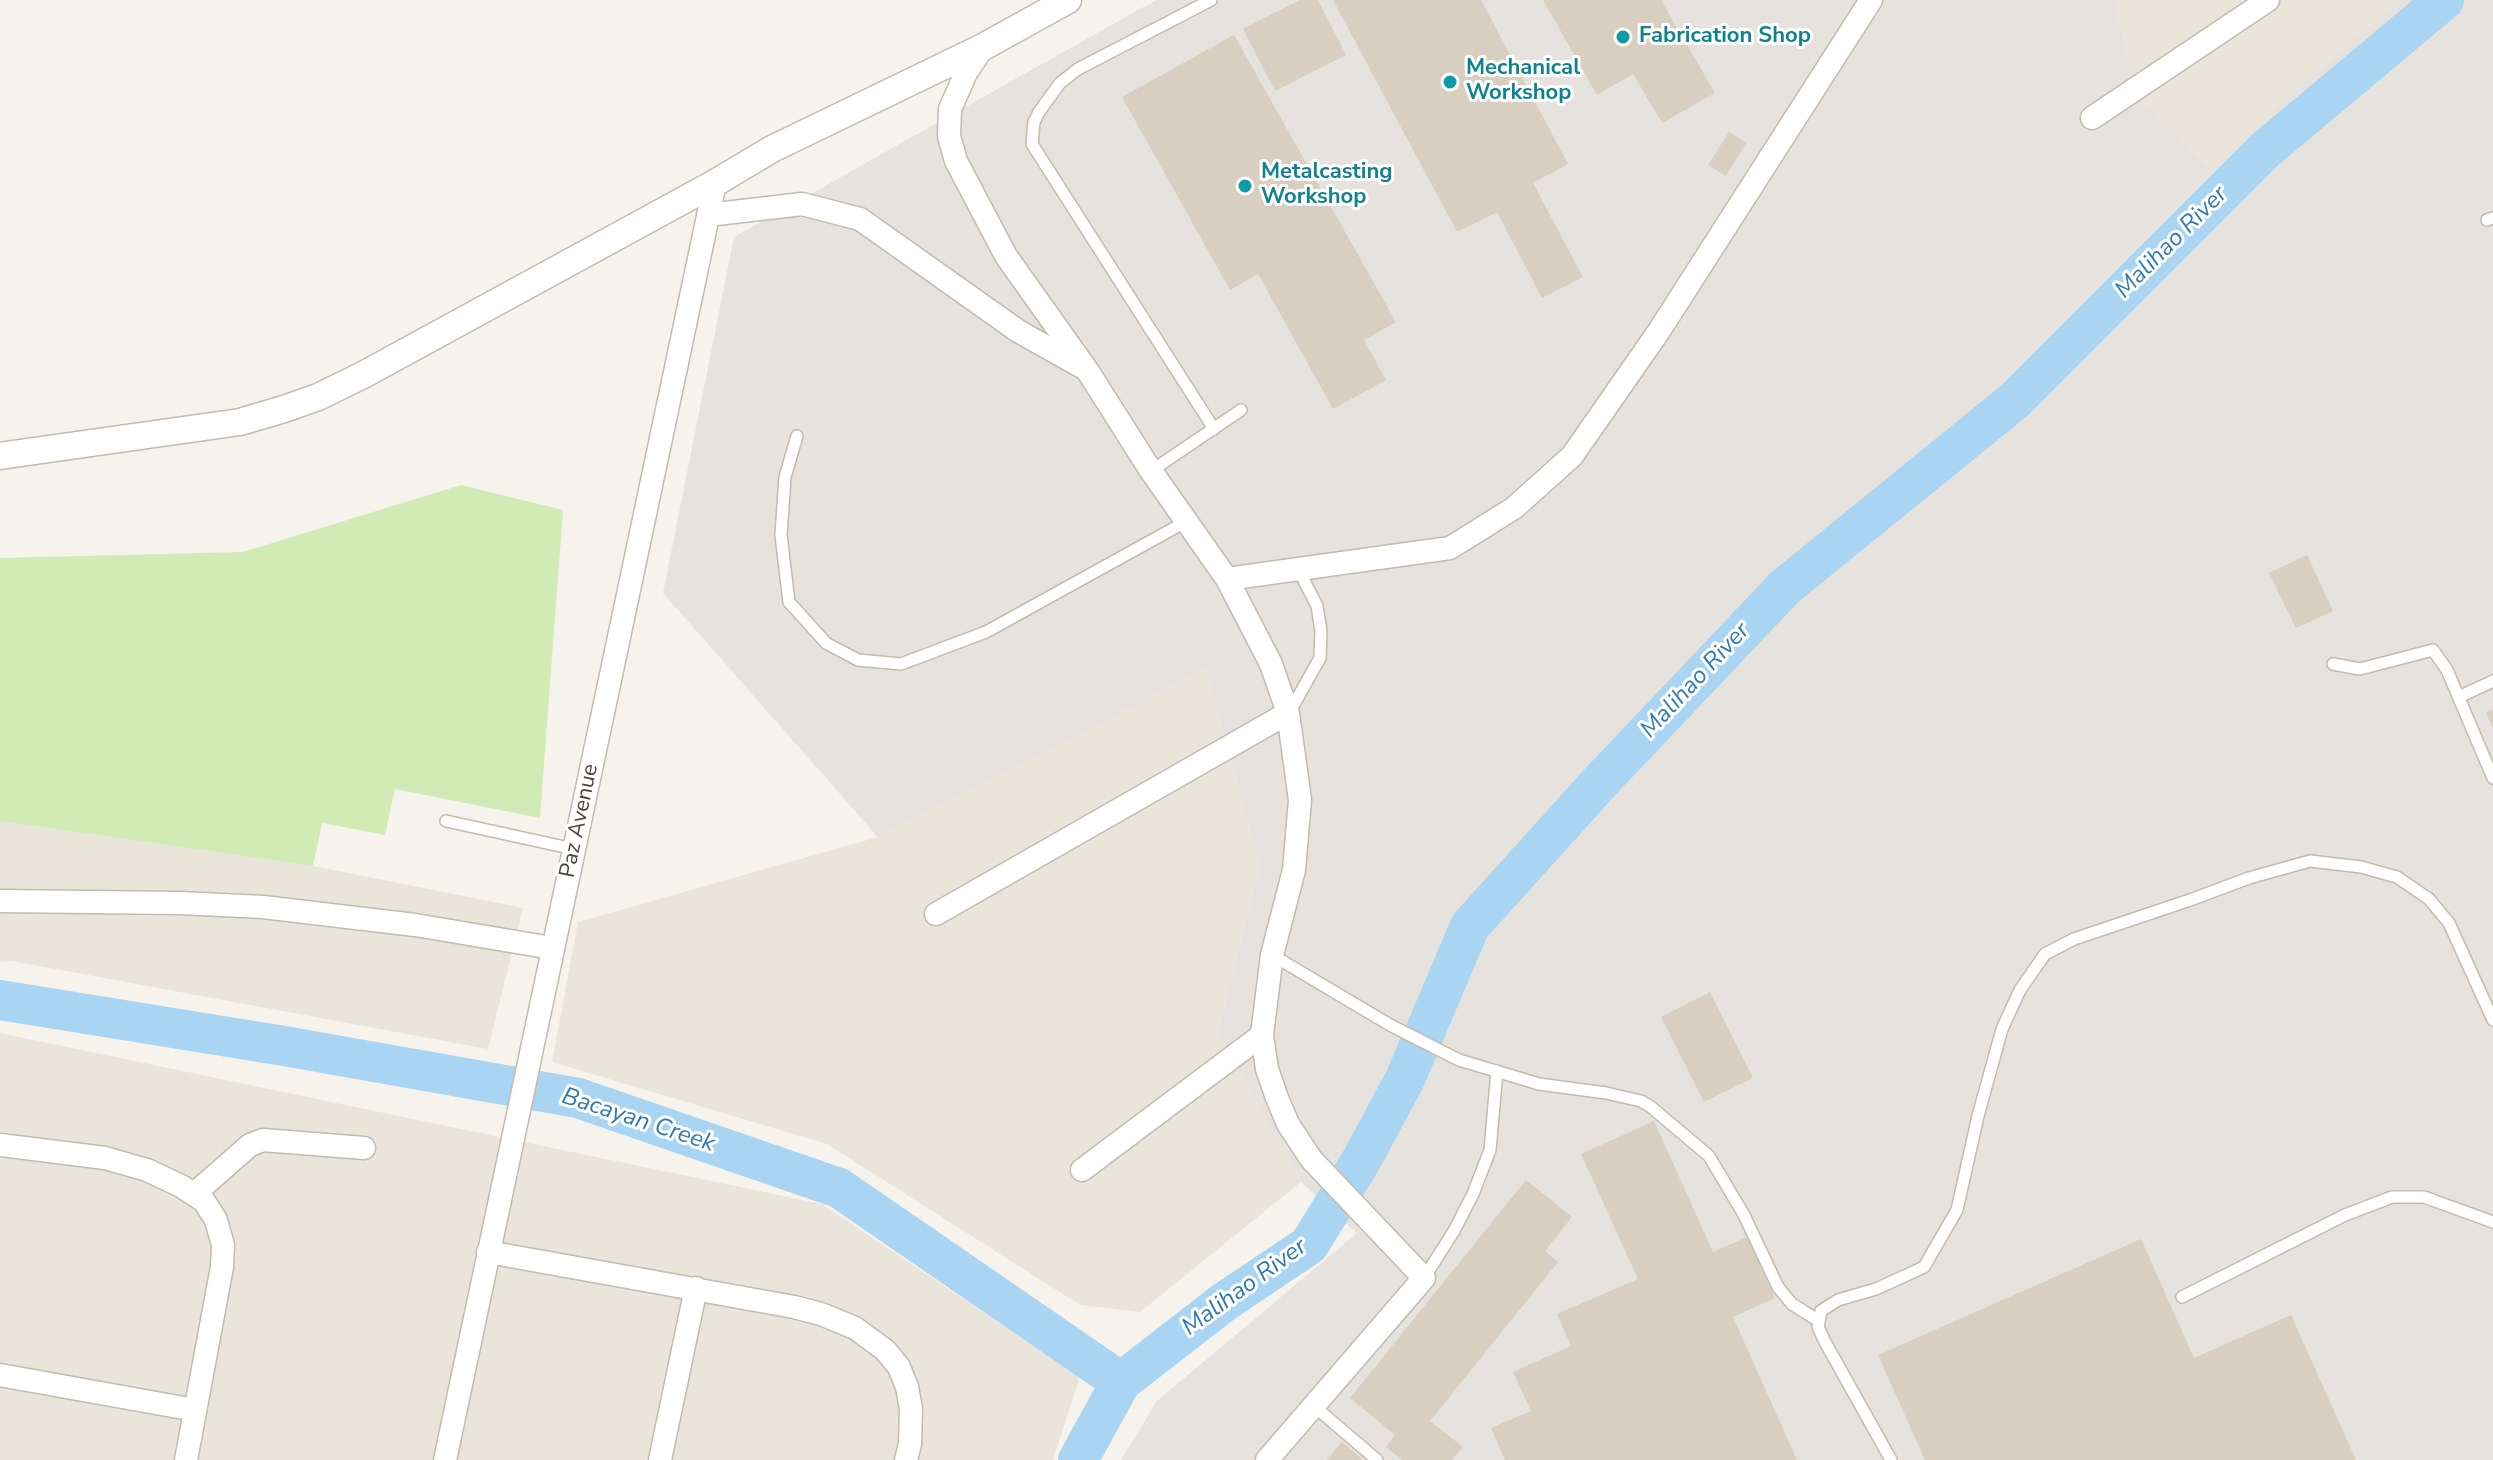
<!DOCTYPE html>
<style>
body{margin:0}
canvas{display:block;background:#f6f3ec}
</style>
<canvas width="2493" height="1460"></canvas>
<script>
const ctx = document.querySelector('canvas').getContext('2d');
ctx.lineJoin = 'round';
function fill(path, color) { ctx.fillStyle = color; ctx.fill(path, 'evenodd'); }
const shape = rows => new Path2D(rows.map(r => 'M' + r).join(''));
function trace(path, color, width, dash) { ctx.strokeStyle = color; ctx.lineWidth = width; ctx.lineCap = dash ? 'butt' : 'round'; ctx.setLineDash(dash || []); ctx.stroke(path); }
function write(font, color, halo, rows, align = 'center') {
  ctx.font = font + ' "Nunito Sans",sans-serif'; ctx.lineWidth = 6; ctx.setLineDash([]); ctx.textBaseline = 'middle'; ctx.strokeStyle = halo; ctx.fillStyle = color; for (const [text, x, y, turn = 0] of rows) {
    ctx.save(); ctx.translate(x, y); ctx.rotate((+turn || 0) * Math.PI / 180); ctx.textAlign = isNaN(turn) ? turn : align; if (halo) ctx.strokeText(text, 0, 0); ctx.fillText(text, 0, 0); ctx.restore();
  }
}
const residential = shape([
 [2115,0,2402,0,2350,41,2210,168,2135,96],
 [1206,669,1260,866,1218,1032,1301,1182,1140,1312,1080,1305,827,1144,552,1062,578,922,878,837],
 [0,821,313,866,523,908,488,1049,12,961,0,962],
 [0,1033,822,1204,1080,1377,1053,1460,0,1460]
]);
const industrial = shape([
 [1156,0,2115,0,2135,96,2210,168,2350,41,2402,0,2493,0,2493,1460,1121,1460,1157,1401,1357,1233,1301,1182,1218,1032,1260,866,1206,669,878,837,663,593,734,237]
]);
const green = shape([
 [461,485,563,510,540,818,395,789,385,835,322,823,313,866,0,821,0,558,243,552]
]);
const river = shape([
 [0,1000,284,1046,578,1098,839,1188,1121,1382],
 [1078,1460,1121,1382,1224,1302,1309,1245,1362,1159,1405,1079,1470,926,1601,781,1785,587,2014,401,2265,150,2444,0]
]);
const building = shape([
 [1300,0,1318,0,1346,55,1275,91,1243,29],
 [1333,0,1481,0,1568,164,1533,183,1583,277,1542,298,1497,212,1457,232],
 [1543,0,1661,0,1715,93,1662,123,1633,74,1597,95],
 [1234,35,1396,322,1364,340,1386,380,1333,409,1258,274,1230,290,1122,97],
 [1729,132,1746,143,1726,176,1708,165],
 [2307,555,2333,611,2296,628,2269,573],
 [2493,709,2493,728,2486,712],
 [1710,992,1753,1078,1704,1102,1661,1017],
 [1654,1121,1713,1252,1747,1237,1775,1298,1733,1317,1797,1460,1505,1460,1491,1428,1531,1411,1513,1372,1571,1346,1557,1314,1638,1279,1581,1154],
 [1526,1180,1572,1217,1545,1251,1558,1262,1430,1421,1463,1447,1452,1460,1402,1460,1386,1447,1395,1435,1350,1398],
 [2141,1239,2194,1358,2291,1315,2356,1460,1925,1460,1878,1355],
 [1342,1442,1363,1460,1327,1460]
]);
const service = shape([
 [1211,0,1078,69,1060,83,1039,112,1034,122,1032,144,1214,429],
 [2487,220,2493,218],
 [797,436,785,477,781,535,789,602,826,643,858,660,901,664,986,632,1187,521],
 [1151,471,1241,410],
 [2333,664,2360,669,2433,650,2447,670,2493,778],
 [2459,697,2493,681],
 [1289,713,1320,658,1321,631,1317,606,1298,569],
 [446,821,574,849],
 [1272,955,1390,1025,1459,1060,1539,1084,1606,1093,1641,1101,1651,1107,1709,1156,1744,1215,1778,1287,1792,1304,1819,1321],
 [1424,1278,1454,1231,1473,1194,1490,1150,1497,1071],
 [2182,1297,2345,1215,2392,1197,2424,1197,2493,1222],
 [1314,1406,1377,1460],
 [1891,1460,1824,1340,1818,1327,1821,1311,1838,1300,1876,1289,1924,1267,1957,1210,1978,1116,2002,1029,2020,990,2045,954,2074,939,2190,900,2249,878,2310,861,2361,867,2397,877,2429,899,2449,923,2493,1020]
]);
const minor = shape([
 [983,47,966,73,950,109,949,136,956,161,1006,256,1087,370,1151,471,1227,579,1271,664,1288,713,1300,800,1294,870,1272,955,1262,1035,1267,1069,1277,1098,1288,1124,1311,1159,1424,1278,1267,1460],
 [2092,118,2268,0],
 [708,215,802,204,860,219,1018,331,1082,367],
 [1227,579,1450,548,1514,508,1572,456,1659,331,1871,0],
 [0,901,180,903,263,907,415,925,552,948],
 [936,914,1288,713],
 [0,1145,105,1158,147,1170,181,1186,204,1201,216,1220,223,1245,222,1267,186,1460],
 [1082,1170,1262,1035],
 [194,1194,250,1145,263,1140,364,1148],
 [488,1252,794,1307,821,1314,855,1328,885,1350,899,1367,907,1387,911,1409,910,1444,906,1460],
 [0,1375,195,1410],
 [445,1460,715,183],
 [660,1460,696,1288]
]);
const tertiary = shape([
 [0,456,240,422,284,409,318,397,363,375,715,183,772,149,983,47,1068,0]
]);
const markers = [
 [1623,37,8,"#0f9aa8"],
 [1450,82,8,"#0f9aa8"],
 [1245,186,8,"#0f9aa8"]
];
const cultureNames = [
 ["Fabrication Shop",1639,37],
 ["Mechanical",1466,69],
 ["Workshop",1466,94],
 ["Metalcasting",1261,173],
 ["Workshop",1261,198]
];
const streetNames = [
 ["Paz Avenue",580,821,-78]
];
const waterNames = [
 ["Malihao River",2172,243,-45],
 ["Malihao River",1696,681,-47],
 ["Bacayan Creek",638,1121,18],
 ["Malihao River",1245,1288,-36]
];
fill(residential, '#eae5da');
fill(industrial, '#e6e2dd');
fill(green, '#d2eab5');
trace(river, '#a9d4f2', 40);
fill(building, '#d8cfc1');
trace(service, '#c2bbae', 14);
trace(minor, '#c2bbae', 25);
trace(tertiary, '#c2bbae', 29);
trace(service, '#fff', 11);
trace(minor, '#fff', 22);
trace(tertiary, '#fff', 26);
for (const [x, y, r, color] of markers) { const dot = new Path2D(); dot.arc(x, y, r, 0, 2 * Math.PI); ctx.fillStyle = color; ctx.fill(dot); trace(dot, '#fff', 3); }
write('bold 22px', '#0d838f', '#fff', cultureNames, 'left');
write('22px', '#4b4439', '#fff', streetNames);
write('italic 24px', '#2e7ab2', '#fff', waterNames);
</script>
